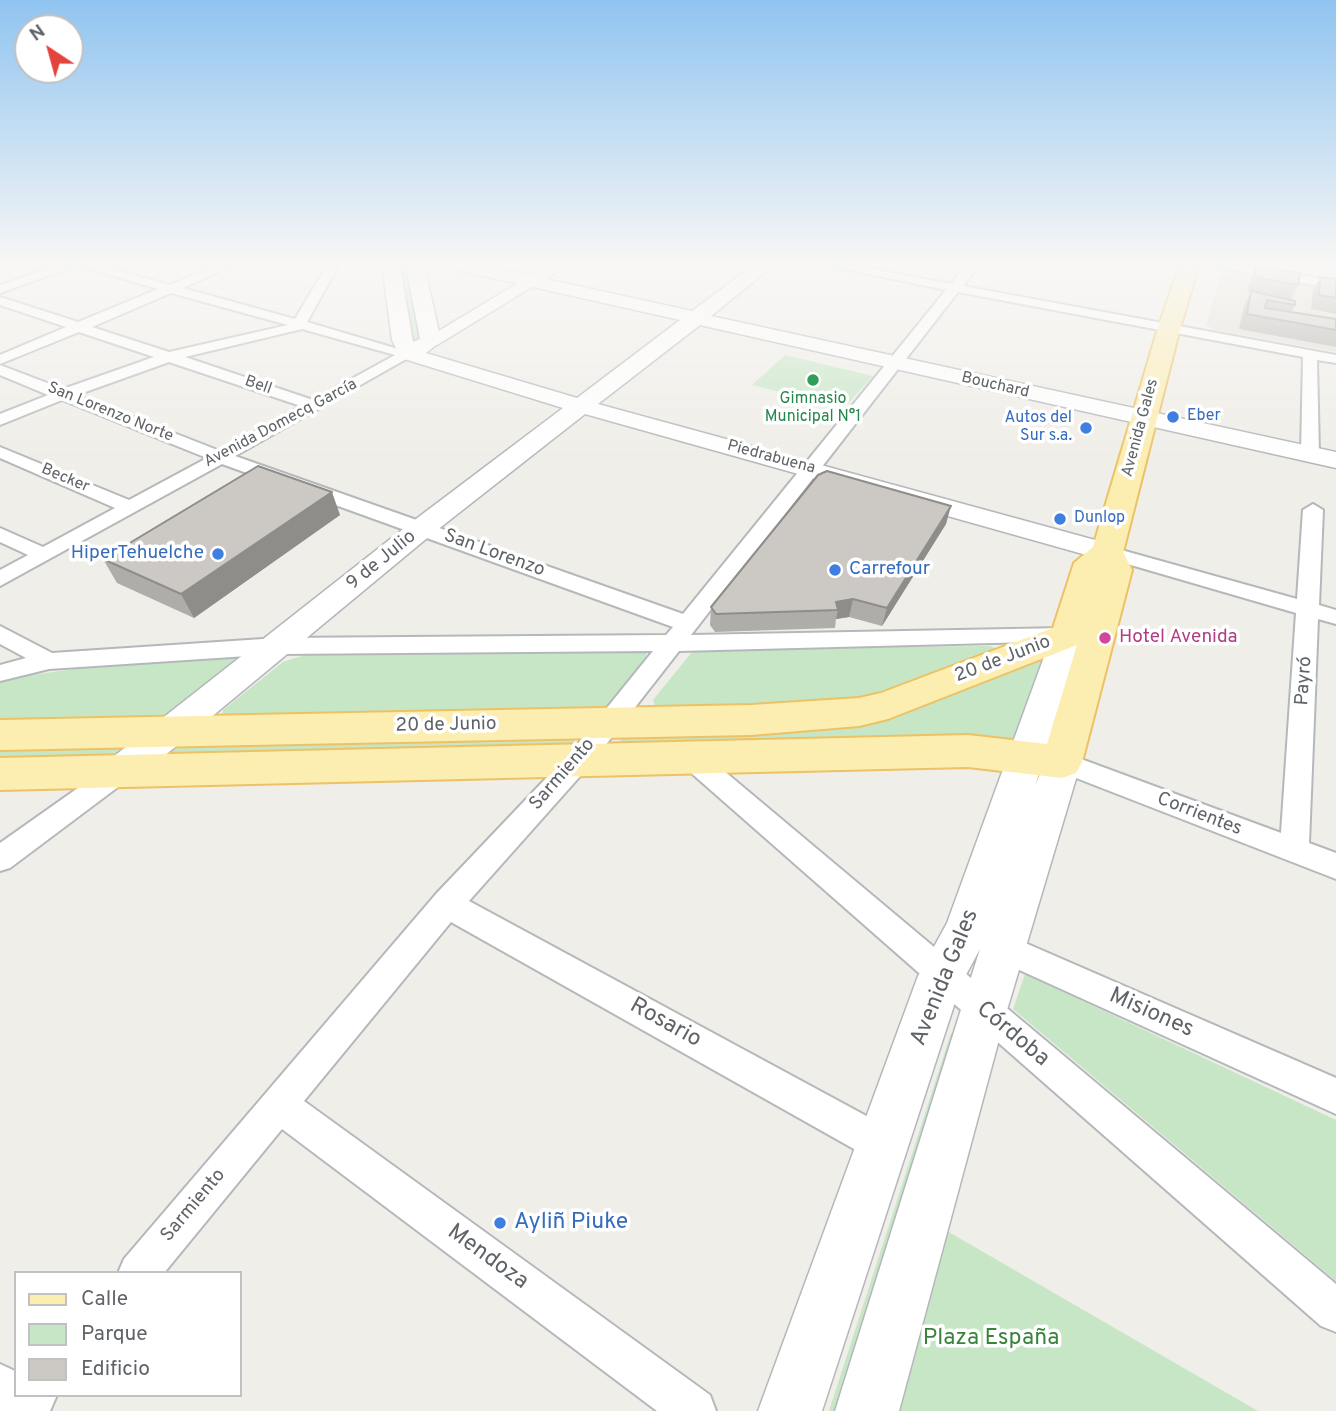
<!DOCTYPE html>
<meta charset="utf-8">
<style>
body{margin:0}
#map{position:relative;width:1336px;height:1411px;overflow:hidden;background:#f0eee8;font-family:Overpass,sans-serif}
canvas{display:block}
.legend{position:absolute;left:14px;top:1271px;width:228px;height:126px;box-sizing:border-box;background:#fff;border:2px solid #bfc1c2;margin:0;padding:9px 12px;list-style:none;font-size:21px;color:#5f6367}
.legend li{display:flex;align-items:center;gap:14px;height:35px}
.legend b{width:35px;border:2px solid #bfc1c2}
.north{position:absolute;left:14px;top:14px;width:70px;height:70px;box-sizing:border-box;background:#fff;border:2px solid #bfc1c2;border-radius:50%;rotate:324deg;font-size:19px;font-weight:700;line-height:28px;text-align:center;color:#5f6367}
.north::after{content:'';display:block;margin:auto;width:24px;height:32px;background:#e2433c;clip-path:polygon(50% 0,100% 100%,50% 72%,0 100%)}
</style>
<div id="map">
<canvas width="1336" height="1411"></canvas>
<ul class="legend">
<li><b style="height:9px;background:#fcedb1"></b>Calle</li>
<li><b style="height:19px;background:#c7e6c6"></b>Parque</li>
<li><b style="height:19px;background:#ccc9c4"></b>Edificio</li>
</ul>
<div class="north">N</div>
</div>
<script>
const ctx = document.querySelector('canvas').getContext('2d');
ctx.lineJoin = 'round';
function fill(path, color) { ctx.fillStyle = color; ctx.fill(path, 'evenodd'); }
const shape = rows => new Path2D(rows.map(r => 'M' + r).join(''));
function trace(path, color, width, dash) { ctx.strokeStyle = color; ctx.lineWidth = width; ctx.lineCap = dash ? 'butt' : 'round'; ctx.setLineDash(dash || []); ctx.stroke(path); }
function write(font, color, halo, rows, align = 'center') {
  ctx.font = font + ' Overpass,sans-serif'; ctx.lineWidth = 7; ctx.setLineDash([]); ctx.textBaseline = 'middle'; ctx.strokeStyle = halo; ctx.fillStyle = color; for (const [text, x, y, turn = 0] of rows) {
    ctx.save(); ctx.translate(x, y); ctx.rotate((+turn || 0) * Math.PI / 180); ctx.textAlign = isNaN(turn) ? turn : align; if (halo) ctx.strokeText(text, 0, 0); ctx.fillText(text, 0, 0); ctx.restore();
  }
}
const education = shape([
 [1228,272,1336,290,1336,352,1215,330,1206,325,1221,273]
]);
const green = shape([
 [398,265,409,265,421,337,419,339,411,339],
 [785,355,873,376,844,408,752,385],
 [990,646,1001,651,878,701,656,709,653,700,692,652,699,649],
 [635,649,646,653,647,659,609,706,599,712,222,719,223,710,283,662,311,653],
 [235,655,238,658,236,664,176,710,160,718,0,726,0,679,143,660],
 [1037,657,1042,659,1044,664,1017,739,1012,741,612,748,630,732,870,724],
 [575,738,573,746,167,759,159,752,169,745],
 [0,742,125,745,126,754,113,761,0,767],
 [1025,974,1336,1120,1336,1281,1013,1009],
 [951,1033,962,1039,846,1411,829,1411],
 [947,1231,1258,1411,897,1411]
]);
const minor = shape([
 [58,265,77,265,0,293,0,285,58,265],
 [77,265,98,265,170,285,217,265,234,265,183,288,295,319,327,265,339,265,307,322,415,354,235,456,683,614,946,290,825,265,852,265,951,284,966,265,979,265,963,286,1336,355,1336,363,1317,360,1319,454,1310,459,1301,454,1303,357,958,292,691,635,1064,628,1072,631,1075,636,1072,641,679,651,590,765,469,901,896,1132,901,1145,896,1158,883,1163,870,1158,451,922,304,1101,710,1395,716,1411,657,1411,282,1129,164,1273,118,1273,124,1259,436,894,572,751,653,651,278,654,49,669,0,681,0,665,26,658,0,644,0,626,52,653,278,638,666,635,673,627,222,464,0,586,0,570,28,555,0,542,0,528,43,547,115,508,0,458,0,447,129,500,207,458,62,400,0,425,0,414,48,395,0,375,0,365,63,389,154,357,79,332,0,364,0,355,66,327,0,305,0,297,78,322,158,289,77,265],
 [171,293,288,325,169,352,92,327,171,293],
 [302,329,395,355,313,400,185,357,302,329],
 [169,362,301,406,220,451,77,395,169,362],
 [1206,265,1236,265,1336,281,1336,289,1206,265],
 [1313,504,1323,510,1319,605,1336,610,1336,624,1318,619,1309,843,1336,853,1336,879,1053,769,1049,762,1053,755,1062,752,1281,833,1296,613,1100,556,1097,552,1107,546,1297,599,1303,510,1313,504],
 [690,747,699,750,1336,1284,1336,1332,1321,1326,681,764,677,757,681,750,690,747],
 [121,761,130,764,134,771,130,778,10,868,0,871,0,843,112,764,121,761],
 [993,929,1336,1078,1336,1114,982,953,977,943,982,933,993,929],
 [0,1364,15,1371,16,1395,57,1395,50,1411,0,1411,0,1364]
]);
const tertiary = shape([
 [548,265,568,265,437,345,425,345,422,341,548,265]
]);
const secondary = shape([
 [382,265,400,265,413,342,420,339,406,265,424,265,441,341,426,353,577,398,680,320,457,270,448,265,482,265,692,311,754,265,774,265,711,316,1336,452,1336,468,700,325,598,404,1117,546,1121,552,1117,558,1107,561,1097,558,585,414,432,534,134,781,121,786,108,781,102,771,108,761,412,522,563,408,401,358,392,340,382,265],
 [1068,624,1079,627,1084,635,1035,786,1049,752,1062,747,1075,752,1081,762,1007,1010,899,1411,835,1411,980,949,961,984,822,1411,758,1411,918,976,947,923,1052,635,1057,627,1068,624]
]);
const primary = shape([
 [1180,265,1199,265,1180,328,1123,552,1132,570,1082,762,1076,773,1062,778,968,767,0,790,0,758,968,735,1047,744,1077,645,888,719,859,726,751,735,0,750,0,720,751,705,859,698,881,693,1053,628,1074,563,1093,547,1158,328,1180,265]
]);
const wall = shape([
 [1257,266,1298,285,1291,299,1295,305,1291,312,1336,319,1336,347,1239,329,1244,306,1251,292,1247,291,1250,280],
 [1320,277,1336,279,1336,314,1311,309,1313,291],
 [340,515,194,618,117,583,103,559],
 [946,524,882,626,849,617,836,619,835,628,715,632,710,625,711,607]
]);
const shadedWall = shape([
 [332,492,340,515,194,618,181,594],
 [951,506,946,524,882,626,887,608],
 [853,599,849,617,836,619,838,610,836,602]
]);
const building = shape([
 [1257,266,1300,273,1298,285,1254,277,1257,266],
 [1320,277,1336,279,1336,298,1319,295,1320,277],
 [1251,291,1295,301,1295,305,1267,300,1265,308,1336,319,1336,330,1247,314,1251,291],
 [258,466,332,492,181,594,103,559,258,466],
 [827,471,951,506,887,608,853,599,836,602,838,610,716,614,711,607,818,475,827,471]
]);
const markers = [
 [813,380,7,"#2e9e5b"],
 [1173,417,7,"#3f7fe0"],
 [1086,428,7,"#3f7fe0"],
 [1060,519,7,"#3f7fe0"],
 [218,554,7,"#3f7fe0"],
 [835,570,7,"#3f7fe0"],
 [1105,638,7,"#d1479c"],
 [500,1223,7,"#3f7fe0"]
];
const farStreetnames = [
 ["Bell",258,386,19],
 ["Bouchard",995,386,13],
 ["San Lorenzo Norte",110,413,22],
 ["Avenida Domecq García",281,424,-28],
 ["Avenida Gales",1141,428,-75],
 ["Piedrabuena",771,458,15],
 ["Becker",65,479,23]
];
const farLeisurenames = [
 ["Gimnasio",813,400],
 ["Municipal N°1",813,418]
];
const farShopnames = [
 ["Eber",1187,417],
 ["Autos del",1072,419,"right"],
 ["Sur s.a.",1072,437,"right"],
 ["Dunlop",1074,519]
];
const shopNames = [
 ["HiperTehuelche",204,554],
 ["Carrefour",849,570,"left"]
];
const streetNames = [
 ["San Lorenzo",494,554,20],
 ["9 de Julio",382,561,-39],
 ["20 de Junio",1003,660,-21],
 ["Payró",1305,681,-86],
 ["20 de Junio",446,726,-1],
 ["Sarmiento",563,775,-49],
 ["Corrientes",1199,815,21],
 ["Sarmiento",194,1206,-50]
];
const hotelNames = [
 ["Hotel Avenida",1119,638]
];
const nearStreetnames = [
 ["Avenida Gales",946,978,-68],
 ["Misiones",1151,1014,24],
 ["Rosario",665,1024,29],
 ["Córdoba",1012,1035,40],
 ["Mendoza",487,1258,36]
];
const nearShopnames = [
 ["Ayliñ Piuke",514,1223]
];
const nearParknames = [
 ["Plaza España",991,1339]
];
fill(education, '#e0ddd6');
fill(green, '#c7e6c6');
trace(minor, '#b5b8bb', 4);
trace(tertiary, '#b5b8bb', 3);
trace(secondary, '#b4b7bb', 3);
trace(primary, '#ecc265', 4);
fill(minor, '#fff');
fill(tertiary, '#fff');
fill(secondary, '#fff');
fill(primary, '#fcedb1');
fill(wall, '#afada9');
fill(shadedWall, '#8f8d89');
fill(building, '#ccc9c4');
trace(building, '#8f8d89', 2);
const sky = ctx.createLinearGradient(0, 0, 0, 463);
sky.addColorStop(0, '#90c4f0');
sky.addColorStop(0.57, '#f8f7f5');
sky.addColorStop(1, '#f8f7f500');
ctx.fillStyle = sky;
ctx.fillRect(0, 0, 1336, 463);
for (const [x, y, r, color] of markers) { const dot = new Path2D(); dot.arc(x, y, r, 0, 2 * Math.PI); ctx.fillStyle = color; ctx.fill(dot); trace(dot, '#fff', 2.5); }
write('16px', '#5f6367', '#fff', farStreetnames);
write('16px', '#27864d', '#fff', farLeisurenames);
write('16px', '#366cbe', '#fff', farShopnames, 'left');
write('19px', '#366cbe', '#fff', shopNames, 'right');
write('19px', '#5f6367', '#fff', streetNames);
write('19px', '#b23c85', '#fff', hotelNames, 'left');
write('23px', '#5f6367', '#fff', nearStreetnames);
write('23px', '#366cbe', '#fff', nearShopnames, 'left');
write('23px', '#39833b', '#fff', nearParknames);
</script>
